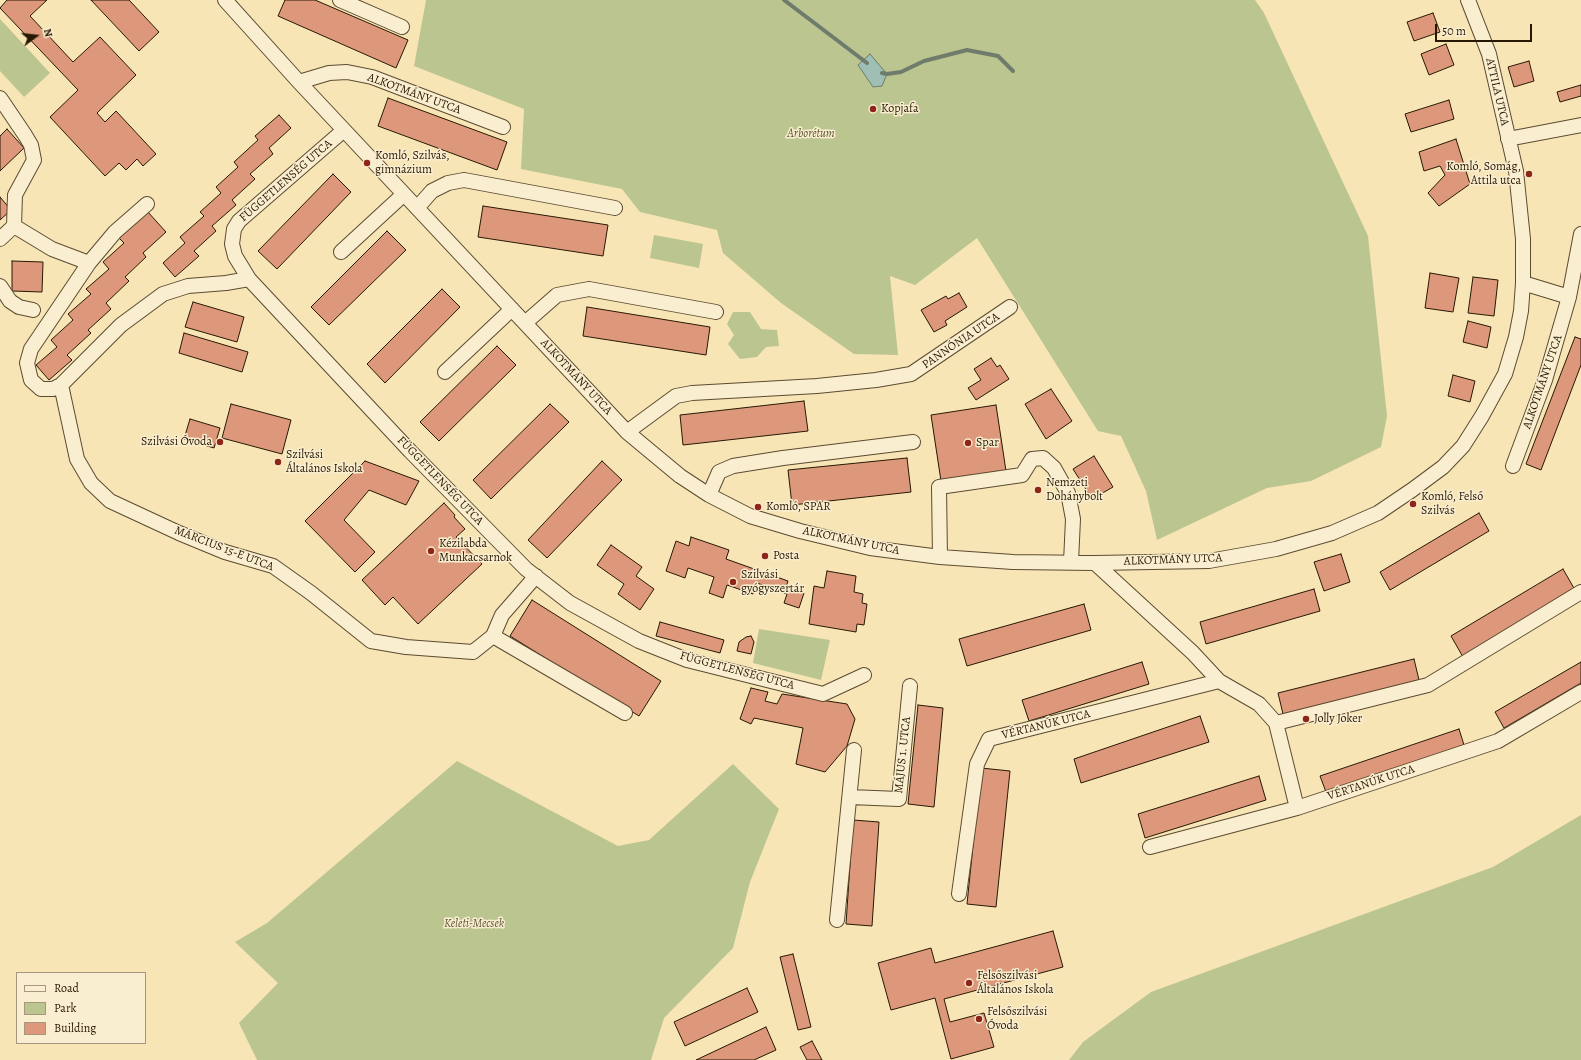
<!DOCTYPE html>
<meta charset="utf-8">
<style>
body{margin:0}
#map{position:relative;width:1581px;height:1060px;overflow:hidden;background:#f8e5b6;font-family:Alegreya,serif}
canvas{display:block}
.legend{position:absolute;left:16px;top:972px;width:130px;height:72px;box-sizing:border-box;background:#faeed0;border:1px solid #a6987e;margin:0;padding:5px 7px;list-style:none;font-size:12px;color:#271803}
.legend li{display:flex;align-items:center;gap:8px;height:20px}
.legend b{width:20px;border:1px solid #a6987e}
.north{position:absolute;left:16px;top:16px;width:40px;height:40px;-webkit-text-stroke:3px #faeed0;paint-order:stroke;rotate:75deg;font-size:11px;font-weight:700;line-height:16px;text-align:center;color:#271803}
.north::after{content:'';display:block;margin:auto;width:14px;height:18px;background:#271803;clip-path:polygon(50% 0,100% 100%,50% 72%,0 100%)}
.scale{position:absolute;left:1435px;top:24px;width:97px;height:18px;box-sizing:border-box;border:2px solid #271803;border-top:0;padding-left:5px;font-size:12px;line-height:14px;white-space:nowrap;color:#271803;-webkit-text-stroke:3px #faeed0;paint-order:stroke}
</style>
<div id="map">
<canvas width="1581" height="1060"></canvas>
<ul class="legend">
<li><b style="height:5px;background:#faeed0"></b>Road</li>
<li><b style="height:11px;background:#bbc590"></b>Park</li>
<li><b style="height:11px;background:#dd987b"></b>Building</li>
</ul>
<div class="north">N</div>
<div class="scale">50 m</div>
</div>
<script>
const ctx = document.querySelector('canvas').getContext('2d');
ctx.lineJoin = 'round';
function fill(path, color) { ctx.fillStyle = color; ctx.fill(path, 'evenodd'); }
const shape = rows => new Path2D(rows.map(r => 'M' + r).join(''));
function trace(path, color, width, dash) { ctx.strokeStyle = color; ctx.lineWidth = width; ctx.lineCap = dash ? 'butt' : 'round'; ctx.setLineDash(dash || []); ctx.stroke(path); }
function write(font, color, halo, rows, align = 'center') {
  ctx.font = font + ' Alegreya,serif'; ctx.lineWidth = 3; ctx.setLineDash([]); ctx.textBaseline = 'middle'; ctx.strokeStyle = halo; ctx.fillStyle = color; for (const [text, x, y, turn = 0] of rows) {
    ctx.save(); ctx.translate(x, y); ctx.rotate((+turn || 0) * Math.PI / 180); ctx.textAlign = isNaN(turn) ? turn : align; if (halo) ctx.strokeText(text, 0, 0); ctx.fillText(text, 0, 0); ctx.restore();
  }
}
const green = shape([
 [426,0,1255,0,1264,13,1368,236,1387,416,1381,447,1311,481,1267,488,1157,540,1146,491,1121,436,1098,431,977,238,915,285,890,276,898,355,854,354,781,303,723,253,717,230,640,212,622,189,521,169,524,109,414,66],
 [0,19,50,73,24,97,0,71],
 [654,235,703,244,699,268,650,258],
 [733,312,750,312,761,329,777,330,779,346,766,347,757,357,740,359,728,344,734,335,727,324],
 [759,629,830,640,821,680,753,663],
 [457,761,618,846,649,840,733,764,779,809,750,882,733,948,664,1018,651,1060,257,1060,239,1023,278,983,235,942,267,923],
 [1581,815,1581,1060,1069,1060,1083,1042,1151,992,1493,867]
]);
const water = shape([
 [870,54,887,74,882,86,873,87,858,65,870,54]
]);
const stream = shape([
 [784,0,867,63],
 [882,73,887,74,901,72,924,61,967,50,998,56,1013,71]
]);
const building = shape([
 [7,0,47,0,30,16,73,62,100,37,136,75,97,113,105,122,116,111,156,154,143,166,137,159,126,170,119,163,105,176,50,117,78,90,0,8,7,0],
 [91,0,129,0,159,32,139,51,91,0],
 [285,0,315,0,408,40,396,68,278,16,285,0],
 [1433,13,1440,32,1414,41,1407,22,1433,13],
 [1446,44,1454,65,1429,75,1421,54,1446,44],
 [1529,61,1534,81,1514,87,1508,67,1529,61],
 [1581,85,1581,96,1560,102,1557,92,1581,85],
 [388,98,507,142,497,170,378,126,388,98],
 [1449,100,1454,119,1411,132,1405,114,1449,100],
 [279,115,291,128,269,148,273,154,250,174,255,179,232,200,236,205,212,226,216,231,194,251,199,256,175,277,163,263,185,243,180,237,204,216,200,212,221,193,216,187,238,167,234,162,258,140,255,136,279,115],
 [7,129,24,148,0,171,0,136,7,129],
 [1456,139,1470,184,1439,206,1428,193,1445,175,1440,166,1424,171,1419,152,1456,139],
 [333,174,351,192,277,269,258,251,333,174],
 [0,197,11,210,0,220,0,197],
 [483,206,608,225,603,256,478,237,483,206],
 [147,211,166,232,143,253,146,257,125,277,129,281,106,303,111,309,88,330,91,333,67,355,72,360,49,380,36,365,57,347,51,340,73,320,68,314,91,294,86,289,109,269,103,262,124,243,118,237,147,211],
 [387,231,406,250,329,325,311,307,387,231],
 [12,261,43,262,42,292,12,291,12,261],
 [1430,273,1459,278,1453,312,1425,308,1430,273],
 [1473,277,1498,280,1494,316,1468,313,1473,277],
 [442,289,460,307,385,383,367,364,442,289],
 [959,293,967,307,945,321,947,325,934,332,921,310,946,296,948,299,959,293],
 [193,302,244,317,237,342,185,327,193,302],
 [587,307,710,327,706,355,583,336,587,307],
 [1468,321,1491,327,1487,348,1463,342,1468,321],
 [184,333,248,352,242,372,179,353,184,333],
 [1575,337,1581,339,1581,365,1541,470,1526,464,1575,337],
 [497,346,516,365,439,441,420,422,497,346],
 [991,358,997,367,1000,365,1009,379,976,400,968,388,981,380,974,369,991,358],
 [1453,375,1475,381,1470,402,1448,396,1453,375],
 [1051,389,1072,421,1046,439,1025,404,1051,389],
 [804,401,808,431,683,445,680,415,804,401],
 [231,404,291,420,282,454,222,438,231,404],
 [550,404,569,422,491,499,473,480,550,404],
 [996,405,1006,471,941,481,931,415,996,405],
 [190,419,220,428,214,448,184,439,190,419],
 [1094,456,1113,487,1092,499,1073,469,1094,456],
 [907,458,911,492,792,505,788,470,907,458],
 [365,461,419,481,406,505,369,490,344,520,375,552,355,572,305,521,365,461],
 [602,461,622,480,547,558,528,540,602,461],
 [444,503,455,515,454,517,465,529,456,537,482,564,418,624,393,597,385,605,362,580,444,503],
 [1479,513,1489,531,1390,590,1380,572,1479,513],
 [691,537,729,550,726,559,788,581,786,587,804,593,799,608,784,603,787,594,757,583,753,594,727,585,723,598,709,593,714,577,688,568,685,578,666,571,676,541,689,546,691,537],
 [611,545,642,567,636,576,654,589,640,610,618,594,624,584,597,565,611,545],
 [1341,554,1350,582,1324,591,1314,562,1341,554],
 [1563,569,1575,590,1463,657,1451,636,1563,569],
 [827,571,856,576,854,592,863,594,862,603,867,604,864,625,857,624,856,632,809,624,814,586,824,588,827,571],
 [1314,589,1320,611,1206,644,1200,622,1314,589],
 [532,600,661,681,639,716,510,636,532,600],
 [1084,604,1091,630,967,666,959,639,1084,604],
 [660,622,724,640,720,653,656,636,660,622],
 [751,636,754,642,751,654,737,651,739,642,746,637,751,636],
 [1414,659,1419,680,1283,714,1278,693,1414,659],
 [1142,662,1149,684,1029,721,1022,700,1142,662],
 [1581,662,1581,683,1504,728,1495,712,1581,662],
 [751,688,768,692,765,701,777,704,782,694,847,704,855,719,847,746,825,772,796,764,803,728,754,718,751,724,740,719,751,688],
 [918,705,943,708,934,807,908,804,918,705],
 [1200,716,1209,742,1081,783,1074,759,1200,716],
 [1459,729,1464,745,1326,792,1320,776,1459,729],
 [981,768,1010,771,996,907,967,904,981,768],
 [1259,776,1266,800,1145,838,1138,814,1259,776],
 [853,820,879,822,872,926,846,924,853,820],
 [1053,931,1063,967,944,999,950,1022,984,1013,994,1047,951,1059,935,998,891,1010,878,963,931,948,935,963,1053,931],
 [793,954,811,1027,798,1030,780,957,793,954],
 [747,988,758,1012,685,1046,674,1022,747,988],
 [766,1027,776,1050,754,1060,696,1060,766,1027],
 [812,1041,822,1060,807,1060,800,1047,812,1041]
]);
const minor = shape([
 [225,0,299,82,627,432,680,476,709,495,750,516,800,531,870,548,940,557,1013,562,1095,563,1209,561,1276,549,1332,533,1378,513,1412,490,1443,467,1463,446,1482,416,1505,374,1516,337,1521,311,1523,283,1523,239,1516,171,1489,54,1468,0],
 [340,0,402,27],
 [299,82,329,73,347,72,372,77,503,127],
 [0,98,25,135,31,145,34,160,15,195,14,226,0,239],
 [344,130,239,221,234,229,232,244,235,256,249,279,410,451,526,569,570,603,639,641,687,660,823,694,864,675],
 [1508,139,1581,125],
 [147,204,115,232,89,263,31,349,27,363,31,380,41,389,53,389,61,385,121,325,163,294,188,286,226,283,249,279],
 [417,208,432,191,448,183,464,180,615,208],
 [14,226,52,249,89,263],
 [341,252,404,194],
 [0,286,10,301,19,307,33,310],
 [1569,297,1581,234],
 [525,323,557,295,589,289,716,312],
 [445,372,512,309],
 [61,385,77,459,91,483,110,501,179,533,225,552,273,566,311,593,371,641,406,647,473,652,493,636,625,713],
 [627,432,676,396,692,393,817,386,876,380,911,374,1010,307],
 [1513,466,1545,380,1569,297,1523,283],
 [709,495,719,472,733,466,783,458,913,442],
 [940,557,939,487,1022,475,1032,459,1043,458,1054,468,1068,493,1073,519,1071,562],
 [1095,563,1193,653,1219,681,1259,704,1276,723,1297,808],
 [493,636,502,615,536,576],
 [1276,723,1428,685,1581,592],
 [850,797,899,799,910,686],
 [1150,847,1297,808,1498,741,1581,692],
 [959,894,977,764,989,739,1219,681],
 [837,920,854,750]
]);
const markers = [
 [873,109,4,"#8f2418"],
 [367,163,4,"#8f2418"],
 [1529,174,4,"#8f2418"],
 [220,442,4,"#8f2418"],
 [968,443,4,"#8f2418"],
 [278,462,4,"#8f2418"],
 [1038,490,4,"#8f2418"],
 [1413,504,4,"#8f2418"],
 [758,507,4,"#8f2418"],
 [431,551,4,"#8f2418"],
 [765,556,4,"#8f2418"],
 [733,582,4,"#8f2418"],
 [1306,719,4,"#8f2418"],
 [969,983,4,"#8f2418"],
 [979,1019,4,"#8f2418"]
];
const streetNames = [
 ["ATTILA UTCA",1497,92,77],
 ["ALKOTMÁNY UTCA",414,94,20],
 ["FÜGGETLENSÉG UTCA",286,181,-41],
 ["PANNÓNIA UTCA",961,341,-34],
 ["ALKOTMÁNY UTCA",576,377,47],
 ["ALKOTMÁNY UTCA",1543,382,-71],
 ["FÜGGETLENSÉG UTCA",440,481,46],
 ["ALKOTMÁNY UTCA",851,541,12],
 ["MÁRCIUS 15-E UTCA",224,549,21],
 ["ALKOTMÁNY UTCA",1173,560,-2],
 ["FÜGGETLENSÉG UTCA",737,671,15],
 ["VÉRTANÚK UTCA",1046,725,-14],
 ["MÁJUS 1. UTCA",903,755,-84],
 ["VÉRTANÚK UTCA",1371,783,-18]
];
const poiNames = [
 ["Kopjafa",881,109],
 ["Komló, Szilvás,",375,156],
 ["gimnázium",375,170],
 ["Komló, Somág,",1521,167,"right"],
 ["Attila utca",1521,181,"right"],
 ["Szilvási Óvoda",212,442,"right"],
 ["Spar",976,443],
 ["Szilvási",286,455],
 ["Általános Iskola",286,469],
 ["Nemzeti",1046,483],
 ["Dohánybolt",1046,497],
 ["Komló, Felső",1421,497],
 ["Szilvás",1421,511],
 ["Komló, SPAR",766,507],
 ["Kézilabda",439,544],
 ["Munkacsarnok",439,558],
 ["Posta",773,556],
 ["Szilvási",741,575],
 ["gyógyszertár",741,589],
 ["Jolly Joker",1314,719],
 ["Felsőszilvási",977,976],
 ["Általános Iskola",977,990],
 ["Felsőszilvási",987,1012],
 ["Óvoda",987,1026]
];
const parkNames = [
 ["Arborétum",811,134],
 ["Keleti-Mecsek",474,924]
];
fill(green, '#bbc590');
fill(water, '#9fbeb4');
trace(water, '#6f7c6d', 1);
trace(stream, '#6f7c6d', 4);
fill(building, '#dd987b');
trace(building, '#271803', 1);
trace(minor, '#5b4b30', 16);
trace(minor, '#faeed0', 14);
for (const [x, y, r, color] of markers) { const dot = new Path2D(); dot.arc(x, y, r, 0, 2 * Math.PI); ctx.fillStyle = color; ctx.fill(dot); trace(dot, '#faeed0', 1.5); }
write('12px', '#271803', '#faeed0', streetNames);
write('12px', '#271803', '#faeed0', poiNames, 'left');
write('italic 12px', '#5b5534', '#faeed0', parkNames);
</script>
